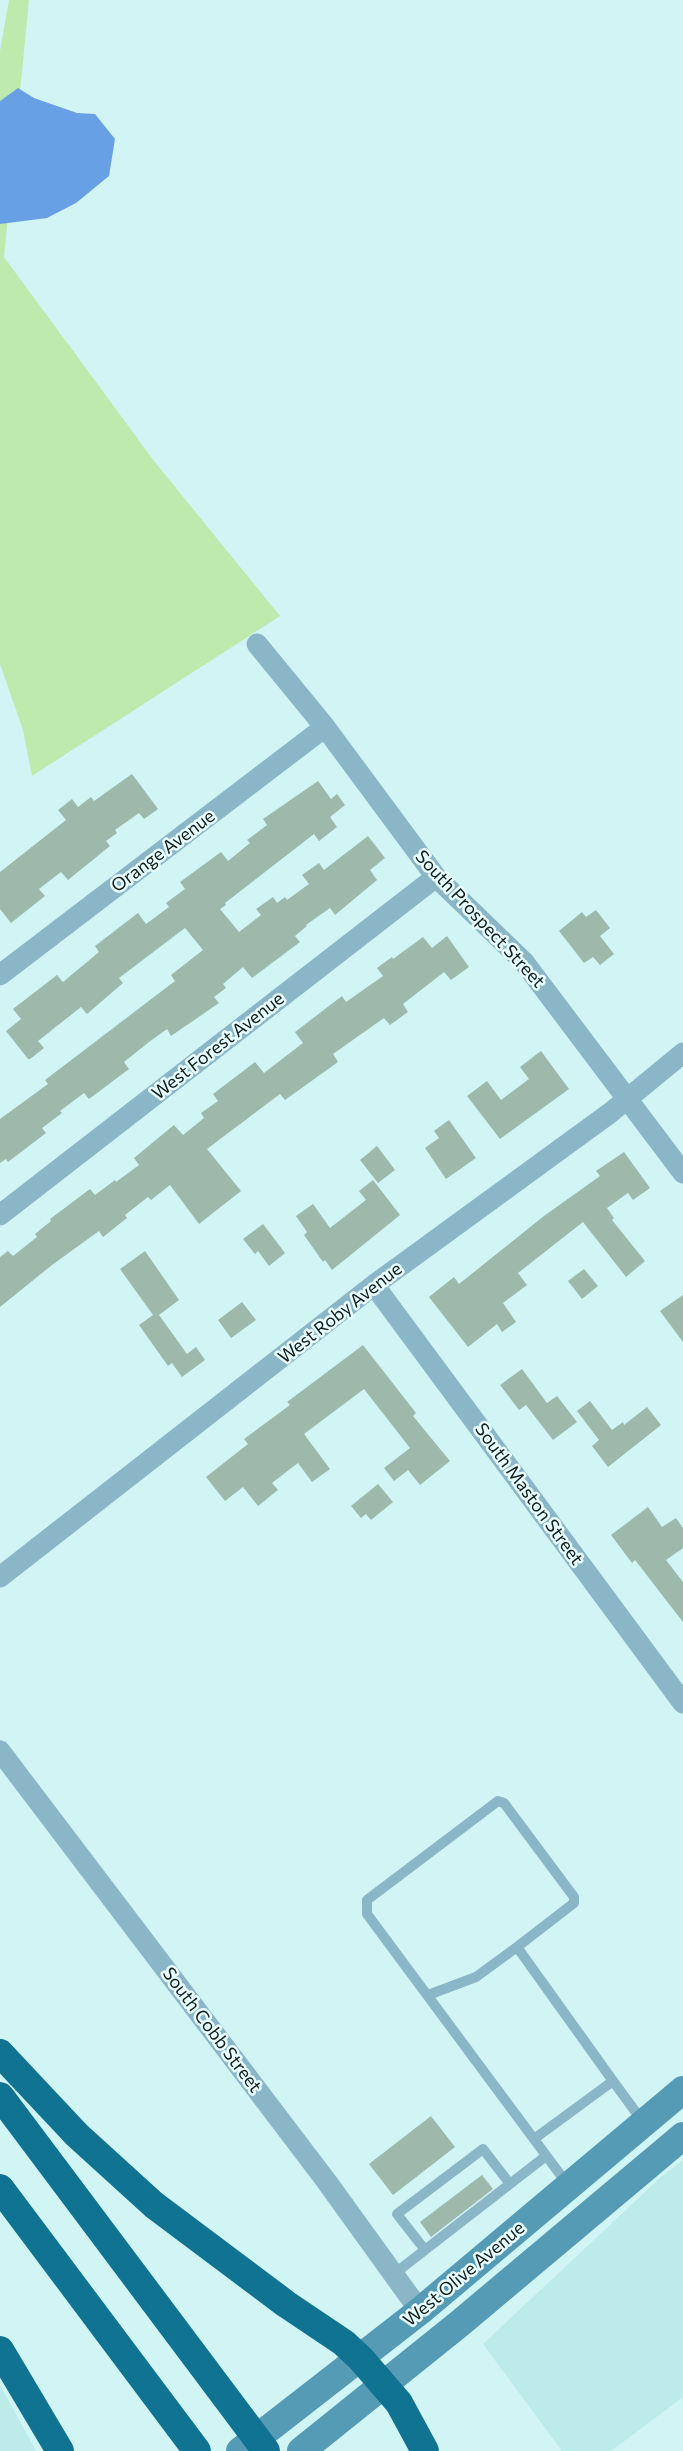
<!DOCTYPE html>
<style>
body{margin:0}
canvas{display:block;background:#d1f4f4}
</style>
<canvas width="683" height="2451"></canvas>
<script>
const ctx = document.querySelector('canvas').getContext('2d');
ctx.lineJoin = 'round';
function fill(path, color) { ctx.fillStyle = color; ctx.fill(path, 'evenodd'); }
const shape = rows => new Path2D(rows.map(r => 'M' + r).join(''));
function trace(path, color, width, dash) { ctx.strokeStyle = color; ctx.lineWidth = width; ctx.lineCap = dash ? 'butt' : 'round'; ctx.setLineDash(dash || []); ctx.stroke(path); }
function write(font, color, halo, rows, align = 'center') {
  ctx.font = font + ' Commissioner,sans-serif'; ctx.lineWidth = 5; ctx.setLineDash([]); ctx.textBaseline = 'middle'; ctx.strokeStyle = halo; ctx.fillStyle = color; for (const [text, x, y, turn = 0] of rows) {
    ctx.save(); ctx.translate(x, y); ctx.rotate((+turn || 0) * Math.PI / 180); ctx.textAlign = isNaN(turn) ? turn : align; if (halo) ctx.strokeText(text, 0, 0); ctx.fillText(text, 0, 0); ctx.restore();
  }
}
const built = shape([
 [683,2160,683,2397,611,2451,562,2451,483,2344,661,2177],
 [0,2385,36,2451,0,2451]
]);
const green = shape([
 [9,0,29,0,4,257,154,461,280,616,32,776,23,730,0,664,0,51]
]);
const water = shape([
 [18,88,34,98,77,113,95,114,115,139,109,176,76,203,47,218,0,224,0,101]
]);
const building = shape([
 [132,774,158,809,144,819,139,813,115,830,117,833,106,841,110,846,68,880,61,872,39,889,45,896,11,923,0,909,0,872,66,820,58,810,72,799,78,807,91,797,94,801],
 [318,781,331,799,337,794,345,805,330,817,337,827,319,841,314,834,225,903,226,905,220,909,239,932,261,915,256,909,273,897,277,903,285,897,287,900,309,884,302,875,319,863,324,870,368,836,385,858,370,870,377,880,335,915,330,908,306,925,307,926,295,936,300,942,252,978,243,967,223,984,226,988,214,997,219,1003,171,1036,167,1029,149,1042,124,1062,129,1069,89,1099,84,1093,60,1111,62,1113,42,1128,46,1133,8,1162,6,1159,0,1163,0,1119,48,1084,45,1080,175,981,171,975,203,950,185,928,119,978,123,983,87,1014,81,1007,38,1041,44,1048,30,1059,28,1059,6,1031,21,1019,13,1009,57,975,63,982,99,952,95,946,138,913,146,924,169,907,166,903,185,889,180,882,221,852,228,861,250,843,247,840,267,825,263,819],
 [596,910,610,928,600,936,614,954,600,965,593,957,584,963,559,931,582,912,586,917],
 [447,936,469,967,451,980,444,972,403,1004,408,1012,390,1025,384,1018,333,1054,338,1062,285,1100,280,1094,207,1149,241,1191,199,1224,170,1185,151,1200,148,1197,125,1215,127,1218,103,1237,99,1231,52,1265,0,1307,0,1257,8,1251,13,1256,37,1237,35,1234,51,1221,50,1219,90,1189,95,1195,115,1180,116,1182,139,1165,134,1158,174,1125,183,1135,204,1118,201,1113,218,1101,213,1094,255,1062,264,1073,303,1043,295,1032,342,996,346,1002,383,976,377,968,392,957,393,959,423,937,432,948],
 [541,1051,569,1089,500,1139,467,1096,487,1081,501,1100,529,1079,520,1067],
 [449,1120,476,1158,446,1179,425,1148,439,1138,434,1131],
 [377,1146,395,1170,378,1183,360,1160],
 [624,1152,650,1188,633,1200,628,1193,607,1208,614,1218,612,1220,645,1261,626,1277,583,1222,518,1273,527,1285,503,1303,516,1322,502,1332,497,1324,468,1347,429,1297,454,1277,459,1284,544,1216,600,1176,596,1171],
 [373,1180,400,1215,332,1270,325,1260,323,1262,304,1235,307,1232,296,1216,313,1204,330,1228,366,1200,359,1191],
 [263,1224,285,1253,269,1266,258,1251,255,1254,243,1239],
 [145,1251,179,1300,159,1315,187,1354,196,1347,205,1360,182,1377,172,1363,168,1366,139,1325,153,1315,120,1269],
 [584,1269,598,1286,582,1299,568,1281],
 [683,1295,683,1342,660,1311],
 [242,1302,256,1320,231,1338,218,1320],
 [363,1345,416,1413,413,1416,450,1461,420,1485,408,1470,394,1481,384,1468,410,1448,364,1389,304,1434,330,1469,312,1482,298,1463,272,1483,278,1490,258,1506,243,1487,225,1501,206,1477,248,1444,244,1439,290,1405,287,1402],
 [522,1369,547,1403,557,1396,577,1422,553,1440,526,1405,519,1410,500,1385],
 [590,1401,612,1430,623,1422,624,1425,647,1407,661,1425,608,1467,592,1446,599,1440,577,1411],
 [378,1484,393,1502,371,1520,366,1514,361,1518,351,1506],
 [648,1507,662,1527,676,1518,683,1528,683,1548,666,1560,683,1582,683,1622,635,1560,632,1563,611,1535],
 [431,2116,455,2147,393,2195,369,2164],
 [482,2175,493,2189,431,2237,420,2222]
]);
const lane = shape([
 [517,1947,574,1903,574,1897,504,1803,498,1801,367,1900,367,1914,568,2185],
 [428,1995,476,1977,517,1947,613,2081,534,2139],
 [613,2081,643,2122],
 [425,2250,397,2214,483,2149,510,2184],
 [394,2274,546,2156]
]);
const street = shape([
 [257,644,325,727,436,877,524,962,683,1173],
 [0,975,325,727],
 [0,1215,436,877],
 [374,1285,683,1703],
 [0,1577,374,1285,610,1113,683,1053],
 [0,1751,327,2182,420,2311]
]);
const secondary = shape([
 [240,2451,420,2311,683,2090],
 [301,2451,459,2324,683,2136]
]);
const highway = shape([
 [0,2053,77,2135,154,2205,286,2304,344,2343,361,2359,399,2403,425,2451],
 [0,2096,266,2451],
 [0,2188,197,2451],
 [0,2350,60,2451]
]);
const streetNames = [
 ["Orange Avenue",163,851,-37],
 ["South Prospect Street",480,919,47],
 ["West Forest Avenue",218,1046,-38],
 ["West Roby Avenue",340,1313,-38],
 ["South Maston Street",529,1494,54],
 ["South Cobb Street",212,2030,53],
 ["West Olive Avenue",464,2274,-40]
];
fill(built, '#bdebea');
fill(green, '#beeaad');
fill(water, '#68a0e5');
fill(building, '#9cb9ac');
trace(lane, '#8bb6c8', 10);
trace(street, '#8bb6c8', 21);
trace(secondary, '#569bb5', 28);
trace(highway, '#107391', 28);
write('18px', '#101d1d', '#e9fefe', streetNames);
</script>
